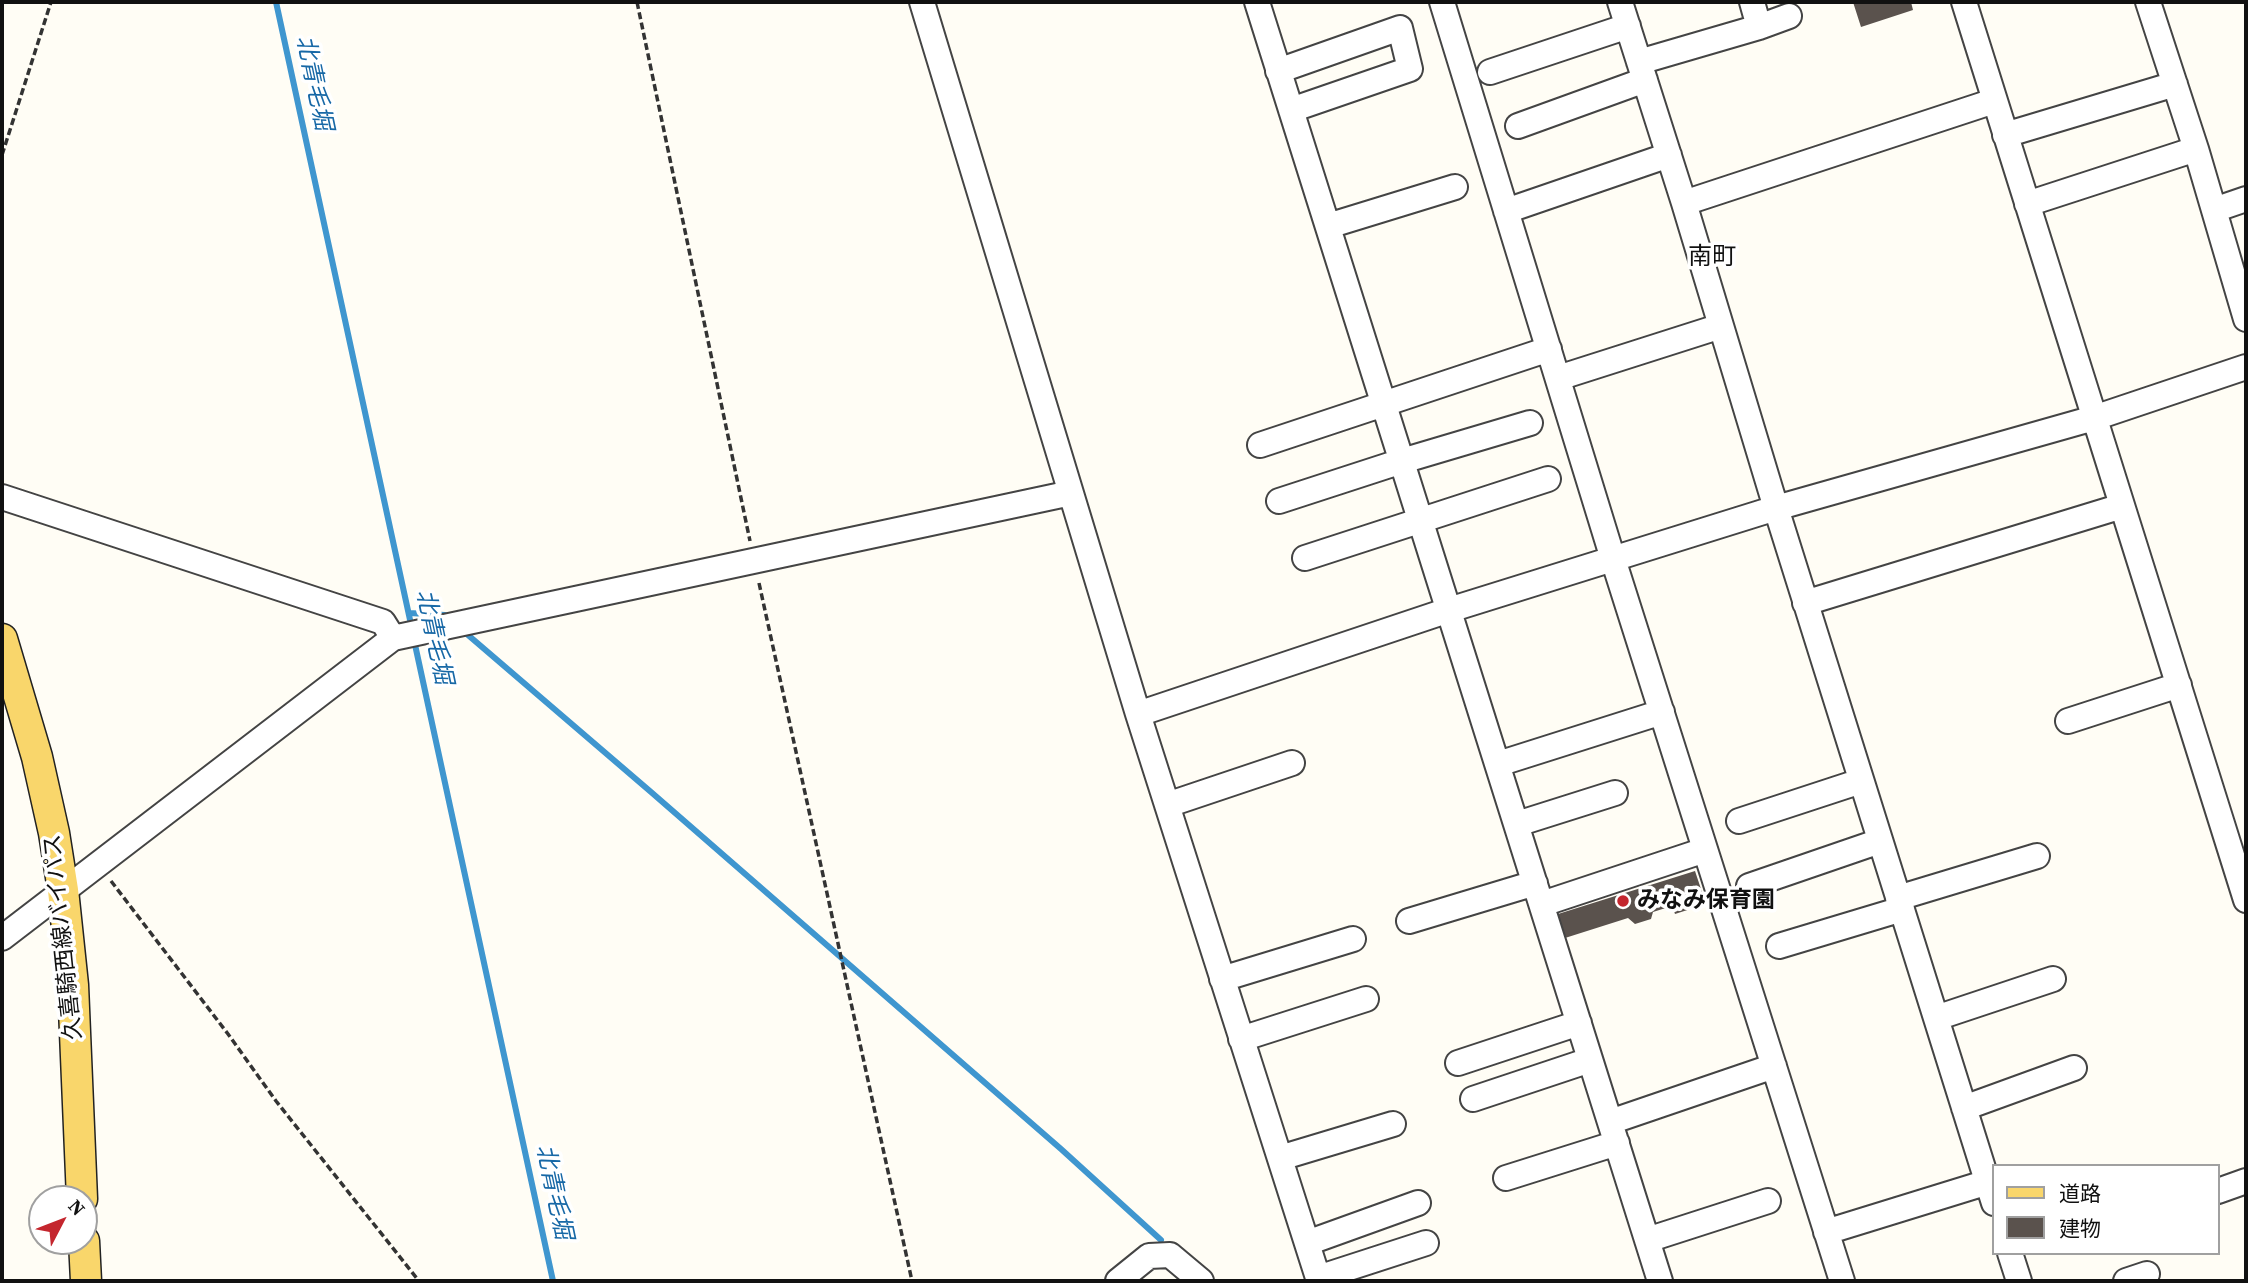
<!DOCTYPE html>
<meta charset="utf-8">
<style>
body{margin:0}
#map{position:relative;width:2248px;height:1283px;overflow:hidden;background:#fffdf5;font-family:"Source Serif 4","Noto Sans JP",serif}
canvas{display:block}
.frame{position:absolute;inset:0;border:4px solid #111;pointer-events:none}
.legend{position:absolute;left:1992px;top:1164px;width:228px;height:91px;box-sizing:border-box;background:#fff;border:2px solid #a0a0a0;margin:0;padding:9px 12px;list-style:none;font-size:21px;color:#111}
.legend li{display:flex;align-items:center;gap:14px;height:35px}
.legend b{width:35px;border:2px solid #a0a0a0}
.north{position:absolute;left:28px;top:1185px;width:70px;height:70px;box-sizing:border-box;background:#fff;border:2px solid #a0a0a0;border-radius:50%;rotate:48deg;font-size:19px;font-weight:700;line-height:28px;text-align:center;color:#111}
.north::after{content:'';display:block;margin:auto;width:24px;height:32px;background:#c4262e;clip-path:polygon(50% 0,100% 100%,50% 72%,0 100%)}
</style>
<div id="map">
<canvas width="2248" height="1283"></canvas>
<div class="frame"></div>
<ul class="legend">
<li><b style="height:9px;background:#f9d66b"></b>道路</li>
<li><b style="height:19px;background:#5a524d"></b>建物</li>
</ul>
<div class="north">N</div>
</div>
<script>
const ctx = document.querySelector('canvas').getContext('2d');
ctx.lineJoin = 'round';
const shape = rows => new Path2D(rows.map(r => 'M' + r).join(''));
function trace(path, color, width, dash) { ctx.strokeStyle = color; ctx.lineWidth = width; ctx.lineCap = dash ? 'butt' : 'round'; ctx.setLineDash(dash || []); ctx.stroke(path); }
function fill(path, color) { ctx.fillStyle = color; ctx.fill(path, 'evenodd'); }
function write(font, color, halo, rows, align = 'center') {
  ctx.font = font + ' "Source Serif 4","Noto Sans JP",serif'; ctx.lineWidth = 7; ctx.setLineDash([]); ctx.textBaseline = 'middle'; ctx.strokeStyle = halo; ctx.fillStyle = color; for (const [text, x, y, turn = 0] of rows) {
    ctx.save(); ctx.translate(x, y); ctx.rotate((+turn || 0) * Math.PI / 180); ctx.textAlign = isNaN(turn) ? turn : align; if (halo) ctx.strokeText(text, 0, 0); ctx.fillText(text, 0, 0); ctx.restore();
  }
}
const stream = shape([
 [276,2,412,629],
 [409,613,445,615,448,617],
 [461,629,651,792,1061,1149,1161,1240],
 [414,640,553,1281]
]);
const building = shape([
 [1853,2,1911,2,1913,10,1861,27],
 [1695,871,1706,904,1675,914,1672,906,1653,912,1651,919,1635,924,1628,918,1565,938,1558,914]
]);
const path = shape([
 [637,2,750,541],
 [2,155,51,2],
 [759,583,912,1281],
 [111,881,228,1034,276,1101,419,1281]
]);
const minor = shape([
 [922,2,1138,714,1319,1281],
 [1257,2,1660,1281],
 [1442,2,1613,559,1842,1281],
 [1620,2,1684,203,1776,508,1994,1203],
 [1752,2,1759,27],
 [1964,2,2246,900],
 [2148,2,2196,149,2246,319],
 [1639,62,1759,27,1789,16],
 [1278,71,1400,28,1410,69,1291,110],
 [1490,72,1628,26],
 [1518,126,1645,80],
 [2005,135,2175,84],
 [1684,203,1994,101],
 [2027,204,2196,149],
 [2214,210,2246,199],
 [1506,211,1669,155],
 [1328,226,1455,187],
 [1558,378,1721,326],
 [1260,445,1549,349],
 [2,497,383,622,393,638],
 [1279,501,1402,461,1530,423],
 [1305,558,1548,479],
 [1805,603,2122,506],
 [1138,714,1449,610,1776,508,2094,418,2246,367],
 [2068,721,2179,685],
 [1498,764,1662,712],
 [1167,805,1292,763],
 [1739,821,1861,781],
 [1517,824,1615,793],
 [1749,886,1880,841],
 [1898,898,2037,856],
 [1542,904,1705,850],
 [1409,921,1535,883],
 [2,938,393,638,1071,493],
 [1779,946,1902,909],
 [1222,979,1353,939],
 [1936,1018,2053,979],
 [1241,1039,1366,999],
 [1458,1063,1579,1023],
 [1473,1099,1590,1060],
 [1964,1108,2074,1068],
 [1610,1122,1774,1066],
 [1280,1158,1393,1124],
 [1506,1178,1617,1143],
 [2218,1191,2246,1181],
 [1826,1232,1988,1182],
 [1647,1240,1768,1201],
 [1307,1243,1418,1203],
 [2010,1253,2019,1281],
 [1318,1278,1426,1243],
 [1118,1281,1149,1256,1170,1255,1201,1281],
 [2126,1281,2147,1274]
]);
const major = shape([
 [2,639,37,757,54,833,63,890,73,985,82,1199],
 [84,1241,86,1281]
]);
const markers = [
 [1623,901,7,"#c4262e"]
];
const poiNames = [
 ["みなみ保育園",1637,901]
];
const streetNames = [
 ["久喜騎西線バイパス",64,937,-96]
];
const waterNames = [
 ["北青毛堀",313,83,78],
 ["北青毛堀",433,637,78],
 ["北青毛堀",553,1192,78]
];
const neighbourhoodNames = [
 ["南町",1712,258]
];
trace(stream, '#3f96cf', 6);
fill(building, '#5a524d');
trace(minor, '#444', 28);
trace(major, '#222', 33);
trace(path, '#333', 3.5, [7, 3.5]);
trace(minor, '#fff', 24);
trace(major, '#f9d66b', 30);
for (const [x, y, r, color] of markers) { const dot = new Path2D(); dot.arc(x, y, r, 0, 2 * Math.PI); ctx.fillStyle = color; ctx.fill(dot); trace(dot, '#fff', 2.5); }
write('bold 23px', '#111', '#fff', poiNames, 'left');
write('23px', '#111', '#fff', streetNames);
write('italic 24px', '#1768a6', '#fff', waterNames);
write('24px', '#111', '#fff', neighbourhoodNames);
</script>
